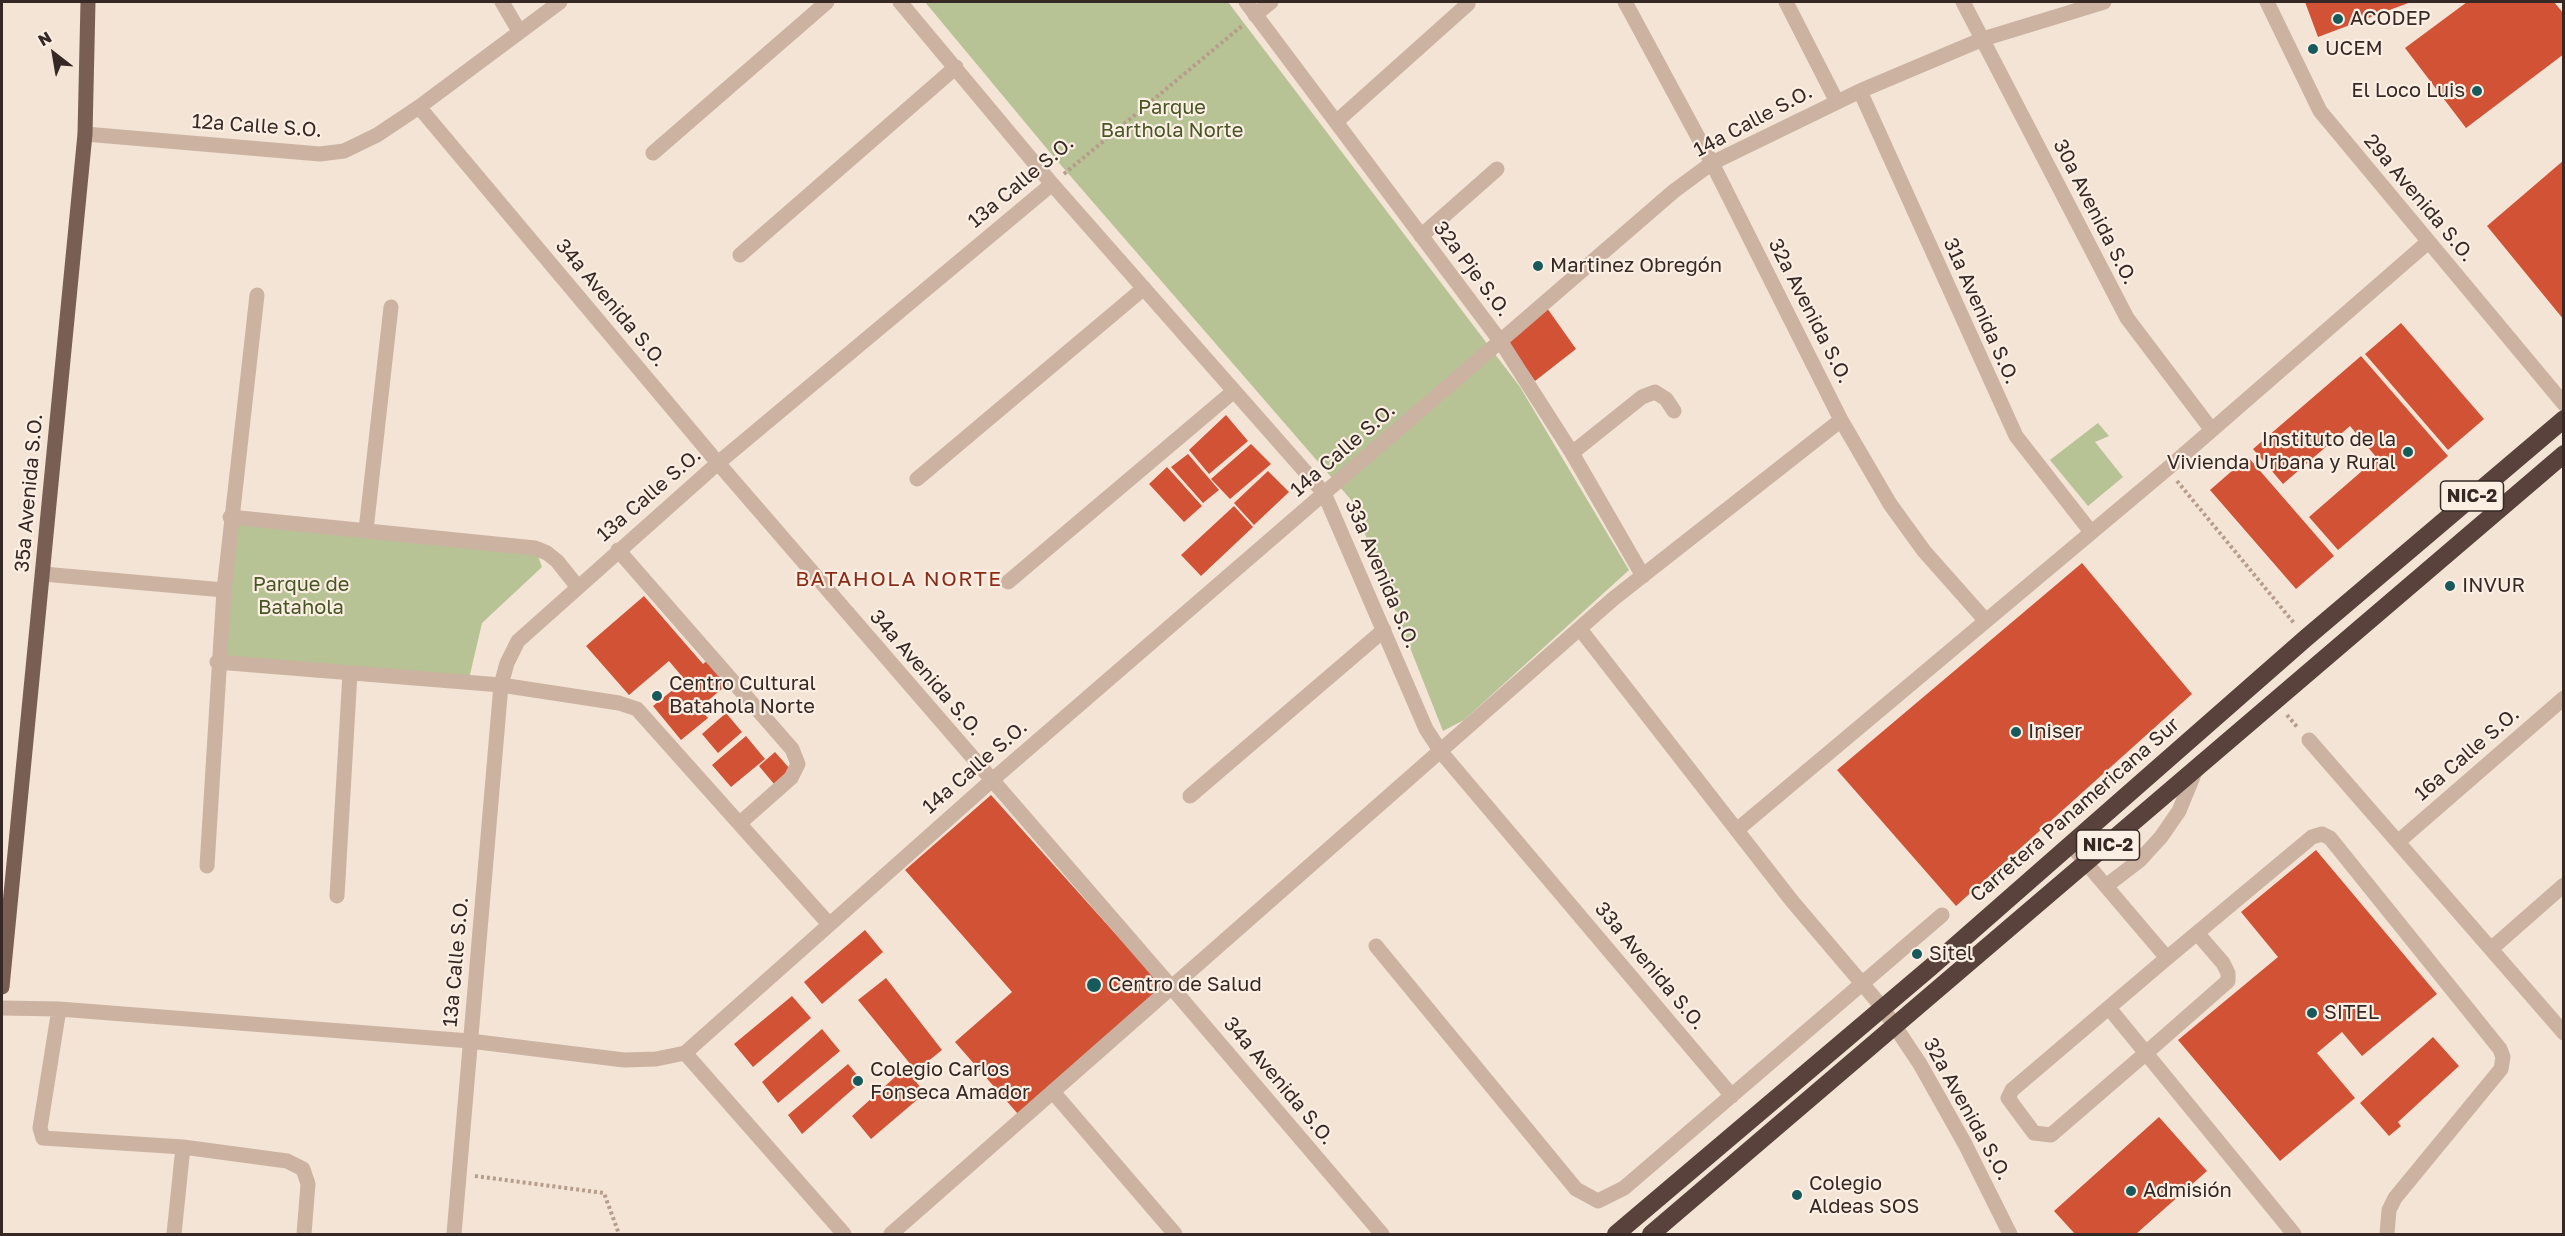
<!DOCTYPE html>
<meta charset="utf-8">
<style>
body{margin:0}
#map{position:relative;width:2565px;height:1236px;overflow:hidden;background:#f3e4d6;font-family:"Golos Text",sans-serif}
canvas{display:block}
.frame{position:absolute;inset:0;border:3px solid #362925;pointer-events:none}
.north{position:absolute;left:24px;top:24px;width:60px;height:60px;-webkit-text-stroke:4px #fbeee3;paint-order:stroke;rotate:329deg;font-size:16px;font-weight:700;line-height:24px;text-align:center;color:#362925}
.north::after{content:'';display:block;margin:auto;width:21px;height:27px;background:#362925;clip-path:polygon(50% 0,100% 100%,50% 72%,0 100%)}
</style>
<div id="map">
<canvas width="2565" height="1236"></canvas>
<div class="frame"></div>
<div class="north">N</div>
</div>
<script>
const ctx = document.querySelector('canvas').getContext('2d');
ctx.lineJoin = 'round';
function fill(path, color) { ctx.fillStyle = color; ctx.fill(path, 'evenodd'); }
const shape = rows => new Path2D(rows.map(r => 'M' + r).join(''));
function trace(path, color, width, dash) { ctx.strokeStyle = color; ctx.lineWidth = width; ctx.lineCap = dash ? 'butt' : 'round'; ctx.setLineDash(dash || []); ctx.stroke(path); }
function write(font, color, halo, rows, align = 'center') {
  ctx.font = font + ' "Golos Text",sans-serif'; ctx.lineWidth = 4.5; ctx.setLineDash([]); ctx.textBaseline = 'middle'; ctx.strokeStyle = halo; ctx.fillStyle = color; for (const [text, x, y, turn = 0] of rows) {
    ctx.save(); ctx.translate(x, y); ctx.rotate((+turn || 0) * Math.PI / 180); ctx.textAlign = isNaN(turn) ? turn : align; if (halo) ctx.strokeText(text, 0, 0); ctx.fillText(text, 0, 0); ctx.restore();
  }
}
const green = shape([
 [925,2,1228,2,1520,387,1629,570,1464,720,1443,731,1352,501,1053,156],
 [2098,423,2109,436,2095,442,2123,477,2088,506,2050,460],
 [230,517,535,548,542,567,482,623,468,683,218,662]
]);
const building = shape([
 [2305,2,2411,2,2318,37],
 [2467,2,2554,2,2564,14,2564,54,2466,128,2405,48],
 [2564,160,2564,320,2487,226],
 [1547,308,1576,349,1535,381,1507,341],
 [2401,323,2484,419,2448,450,2365,354],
 [2361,356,2448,456,2338,550,2309,517,2377,458,2350,426,2283,484,2253,449],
 [1226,415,1248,441,1209,474,1189,450],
 [1251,444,1271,464,1230,499,1211,479],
 [1188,454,1219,490,1203,503,1171,467],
 [2248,457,2334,556,2296,589,2210,490],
 [1167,467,1202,506,1184,522,1149,484],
 [1268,471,1289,492,1254,525,1234,503],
 [1234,506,1253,527,1201,576,1181,555],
 [2082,563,2192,694,1956,906,1837,770],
 [644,596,703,664,709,659,729,683,699,708,708,718,681,740,653,706,685,680,669,661,629,695,586,646],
 [726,713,742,732,718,753,702,734],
 [746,736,765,759,731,787,712,765],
 [775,752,790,769,774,784,759,766],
 [991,795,1164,988,1018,1114,955,1042,1012,992,905,870],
 [2316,850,2437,994,2362,1056,2342,1032,2317,1053,2355,1098,2280,1161,2178,1040,2278,957,2241,912],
 [865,930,883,952,822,1004,804,982],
 [886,978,942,1050,916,1071,858,1000],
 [792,996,811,1018,753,1067,734,1044],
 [822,1029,840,1051,778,1103,762,1082],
 [2433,1037,2459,1066,2398,1122,2401,1126,2389,1136,2360,1103],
 [848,1064,862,1081,802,1134,788,1115],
 [905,1068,925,1093,871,1139,852,1116],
 [2159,1117,2207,1171,2136,1234,2075,1234,2054,1211]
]);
const path = shape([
 [1064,174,1243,25],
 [2177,481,2294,623],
 [2287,715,2298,728],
 [475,1176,604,1193,619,1234]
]);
const minor = shape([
 [502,2,519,31],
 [900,2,1052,184,1324,493,1426,729,1441,752,1732,1096],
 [1246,2,1501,342,1572,453,1643,576],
 [1625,2,1712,163,1841,420,1890,504,1924,551,1986,621],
 [1786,2,1837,102],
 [1963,2,2127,318,2211,429],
 [2267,2,2320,111,2564,404],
 [1255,15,1271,2],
 [1860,91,2016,436,2091,532],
 [419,107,718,463,1173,989,1382,1234],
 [1336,122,1468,4],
 [85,134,320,154,344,151,377,135,419,107,560,2],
 [653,153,827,2],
 [1421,236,1497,169],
 [740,255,956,67],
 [1572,453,1642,397,1655,392,1666,399,1674,411],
 [917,479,1144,288],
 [230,517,535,548,547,553,557,561,577,586],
 [366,530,391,307],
 [618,550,792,749,798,764,791,778,740,823],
 [43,574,224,590],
 [1008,582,1234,391],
 [1580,629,1792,901,1882,1007,1920,1064,1965,1144,2010,1234],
 [217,662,501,685,619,703,637,709,828,923],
 [2309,740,2564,1033],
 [1190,796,1384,630],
 [1738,829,2167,469,2427,243],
 [2399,841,2564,698],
 [2070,844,2167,958],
 [207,866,224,590,257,295],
 [2106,886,2140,860,2161,837,2179,811,2197,767],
 [337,896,350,673],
 [2197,933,2223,963,2228,973,2228,981,2146,1053,2051,1135,2034,1133,2008,1098,2012,1090,2167,958,2197,933,2312,837,2322,834,2330,838,2500,1049,2503,1057,2501,1069,2395,1198,2389,1210,2387,1234],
 [1376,946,1576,1189,1598,1201,1624,1188,1942,915],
 [2491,949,2564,885],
 [2,1008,59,1009,470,1041,624,1060,656,1059,685,1053,844,1234],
 [2109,1008,2294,1234],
 [59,1009,40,1128,43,1138,183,1147,287,1161,303,1169,308,1184,304,1234],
 [685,1053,991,781,1674,191,1712,163,1860,91,1983,39,2104,2],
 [1053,1092,1175,1234],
 [174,1234,183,1147],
 [454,1234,501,685,507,663,518,641,718,463,1052,184],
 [891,1234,1613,599,1841,420]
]);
const major = shape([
 [2,987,85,134,88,2]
]);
const highway = shape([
 [1616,1234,1931,967,2306,638,2564,419],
 [1651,1234,2564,454]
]);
const markers = [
 [2338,19,6,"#165a5b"],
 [2313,49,6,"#165a5b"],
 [2477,91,6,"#165a5b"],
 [1538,266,6,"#165a5b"],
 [2408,452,6,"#165a5b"],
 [2450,586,6,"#165a5b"],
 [657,696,6,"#165a5b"],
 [2016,732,6,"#165a5b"],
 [1917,954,6,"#165a5b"],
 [1094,985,8,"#165a5b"],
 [2312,1013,6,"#165a5b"],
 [858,1081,6,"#165a5b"],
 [2131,1191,6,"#165a5b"],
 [1797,1195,6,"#165a5b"]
];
const shields = [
 [2472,496,63],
 [2108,845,63]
];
const shieldNames = [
 ["NIC-2",2472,496],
 ["NIC-2",2108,845]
];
const poiNames = [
 ["ACODEP",2350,19],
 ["UCEM",2325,49],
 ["El Loco Luis",2465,91,"right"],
 ["Martinez Obregón",1550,266],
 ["Instituto de la",2396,440,"right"],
 ["Vivienda Urbana y Rural",2396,463,"right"],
 ["INVUR",2462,586],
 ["Centro Cultural",669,684],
 ["Batahola Norte",669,707],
 ["Iniser",2028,732],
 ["Sitel",1929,954],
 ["Centro de Salud",1108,985],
 ["SITEL",2324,1013],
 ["Colegio Carlos",870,1070],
 ["Fonseca Amador",870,1093],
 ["Colegio",1809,1184],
 ["Aldeas SOS",1809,1207],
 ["Admisión",2143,1191]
];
const parkNames = [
 ["Parque",1172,108],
 ["Barthola Norte",1172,131],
 ["Parque de",301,585],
 ["Batahola",301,608]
];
const streetNames = [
 ["14a Calle S.O.",1753,121,-28],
 ["12a Calle S.O.",257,126,4],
 ["13a Calle S.O.",1021,182,-40],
 ["29a Avenida S.O.",2419,198,50],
 ["30a Avenida S.O.",2095,212,63],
 ["32a Pje S.O.",1472,269,53],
 ["34a Avenida S.O.",611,303,50],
 ["32a Avenida S.O.",1810,311,63],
 ["31a Avenida S.O.",1981,311,66],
 ["14a Calle S.O.",1343,450,-41],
 ["35a Avenida S.O.",29,493,-85],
 ["13a Calle S.O.",649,495,-41],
 ["33a Avenida S.O.",1382,574,67],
 ["34a Avenida S.O.",926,673,49],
 ["16a Calle S.O.",2467,754,-41],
 ["14a Calle S.O.",975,767,-41],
 ["Carretera Panamericana Sur",2075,810,-41],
 ["13a Calle S.O.",456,962,-85],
 ["33a Avenida S.O.",1650,966,50],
 ["34a Avenida S.O.",1279,1081,50],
 ["32a Avenida S.O.",1967,1109,61]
];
const neighbourhoodNames = [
 ["BATAHOLA NORTE",899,579]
];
fill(green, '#b7c395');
fill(building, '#d25235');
trace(path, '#b89c8b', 4, [3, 3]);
trace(minor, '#ccb2a1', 15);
trace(major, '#795e54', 15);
trace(highway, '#58423b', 18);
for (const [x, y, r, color] of markers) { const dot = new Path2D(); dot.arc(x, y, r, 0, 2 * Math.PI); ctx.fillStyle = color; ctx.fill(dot); trace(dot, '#fbeee3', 2); }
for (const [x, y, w] of shields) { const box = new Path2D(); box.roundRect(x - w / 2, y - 15, w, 30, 4.5); ctx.fillStyle = '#fbeee3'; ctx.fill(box); trace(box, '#362925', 1.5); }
write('bold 18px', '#362925', null, shieldNames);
write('20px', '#362925', '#fbeee3', poiNames, 'left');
write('20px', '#485626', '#fbeee3', parkNames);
write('20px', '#362925', '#fbeee3', streetNames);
ctx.letterSpacing = '1.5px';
write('21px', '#8c2b16', '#fbeee3', neighbourhoodNames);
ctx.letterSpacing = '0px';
</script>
